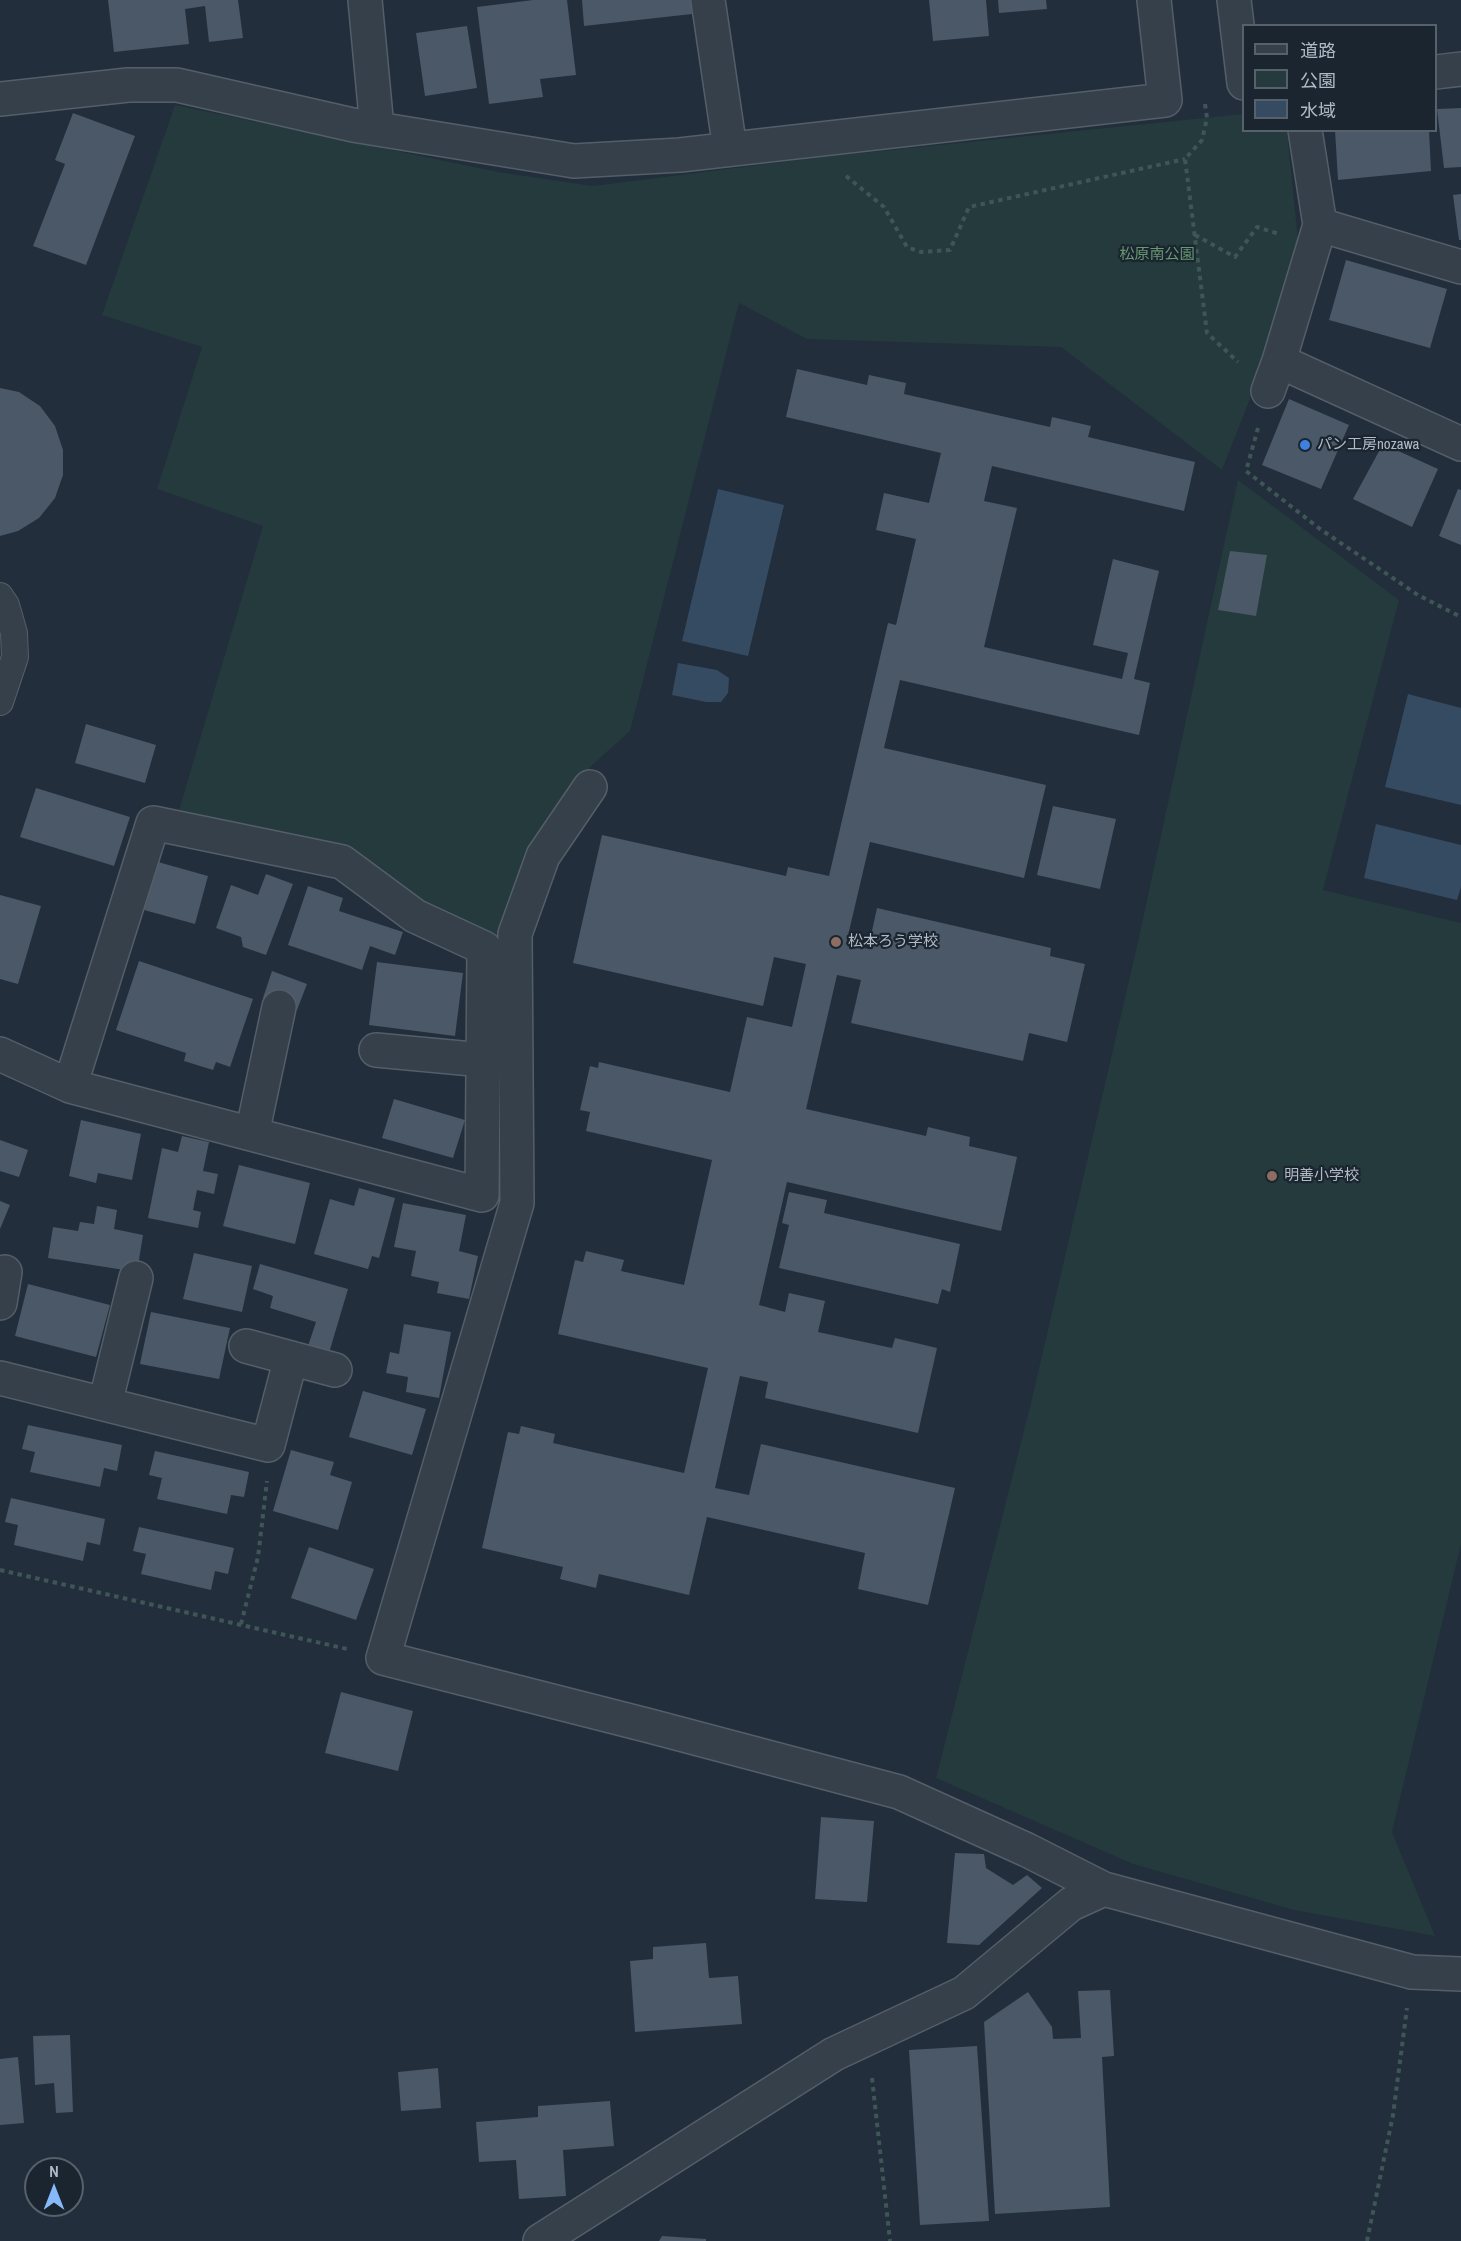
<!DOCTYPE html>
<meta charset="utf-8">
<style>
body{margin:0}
#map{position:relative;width:1461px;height:2241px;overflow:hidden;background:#222e3b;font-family:"Archivo Narrow","Noto Sans JP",sans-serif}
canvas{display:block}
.legend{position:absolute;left:1242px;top:24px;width:195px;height:108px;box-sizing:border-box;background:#1b2530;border:2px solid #57616c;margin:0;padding:8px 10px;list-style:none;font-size:18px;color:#b1bbc7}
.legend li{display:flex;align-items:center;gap:12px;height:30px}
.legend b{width:30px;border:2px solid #57616c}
.north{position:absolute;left:24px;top:2157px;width:60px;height:60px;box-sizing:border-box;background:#1b2530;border:2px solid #57616c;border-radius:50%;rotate:0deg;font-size:16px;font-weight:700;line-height:24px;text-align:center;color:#b1bbc7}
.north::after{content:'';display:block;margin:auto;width:21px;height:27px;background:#85b9f8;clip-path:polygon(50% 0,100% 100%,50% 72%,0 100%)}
</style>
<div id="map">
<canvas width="1461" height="2241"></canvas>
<ul class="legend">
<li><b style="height:8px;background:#36404b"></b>道路</li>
<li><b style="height:16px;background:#243a3c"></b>公園</li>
<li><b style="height:16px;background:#354b62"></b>水域</li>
</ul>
<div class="north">N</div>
</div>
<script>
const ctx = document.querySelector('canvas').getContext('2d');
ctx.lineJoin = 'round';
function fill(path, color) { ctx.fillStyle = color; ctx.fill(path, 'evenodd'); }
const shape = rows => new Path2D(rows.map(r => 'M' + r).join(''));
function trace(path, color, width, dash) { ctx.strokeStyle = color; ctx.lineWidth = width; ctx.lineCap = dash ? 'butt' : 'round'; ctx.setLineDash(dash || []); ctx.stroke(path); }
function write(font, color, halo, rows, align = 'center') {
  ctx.font = font + ' "Archivo Narrow","Noto Sans JP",sans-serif'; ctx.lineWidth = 4.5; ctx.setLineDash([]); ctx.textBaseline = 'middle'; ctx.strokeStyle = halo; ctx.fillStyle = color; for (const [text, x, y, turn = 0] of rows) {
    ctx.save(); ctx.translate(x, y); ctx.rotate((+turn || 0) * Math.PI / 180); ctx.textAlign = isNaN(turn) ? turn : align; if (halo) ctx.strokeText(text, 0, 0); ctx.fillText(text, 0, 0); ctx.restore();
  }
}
const green = shape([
 [175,105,498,172,593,186,822,157,1243,114,1244,130,1287,131,1298,240,1257,381,1222,470,1061,347,807,339,739,303,630,731,588,769,538,843,497,939,431,908,355,855,179,810,263,526,157,489,202,347,102,315],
 [1238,480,1399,600,1323,890,1461,923,1461,1544,1392,1832,1435,1936,1294,1910,1133,1864,936,1778,1030,1407,1137,946]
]);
const water = shape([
 [718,489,784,505,748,656,682,641],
 [678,663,717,670,729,678,728,693,721,702,706,702,672,695],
 [1408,694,1461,708,1461,805,1385,787],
 [1376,824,1461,845,1461,887,1457,900,1364,878]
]);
const building = shape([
 [108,0,238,0,243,38,209,42,205,6,185,9,189,44,114,52],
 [533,0,567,0,576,75,540,79,543,97,489,104,477,7],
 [582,0,691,0,692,14,584,26],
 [929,0,986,0,989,36,933,41],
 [998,0,1046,0,1047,9,999,13],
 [467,26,477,88,425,96,416,33],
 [1461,108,1461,167,1444,168,1437,109],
 [73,113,135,136,86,265,33,246,65,164,55,160],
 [1335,130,1429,130,1431,171,1338,180],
 [1461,194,1461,240,1459,240,1453,195],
 [1346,260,1447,289,1430,348,1329,320],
 [797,369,867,385,869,375,906,383,904,394,1050,427,1052,417,1091,426,1088,437,1195,462,1184,511,992,466,984,501,1017,508,984,647,1122,679,1128,653,1093,645,1113,559,1159,571,1134,679,1150,683,1139,735,900,680,884,748,1046,785,1024,878,870,842,846,944,868,949,877,908,1051,948,1050,956,1085,964,1067,1042,1029,1033,1023,1061,851,1023,861,980,837,975,806,1109,926,1136,928,1127,970,1137,969,1146,1017,1157,1001,1231,787,1182,759,1305,785,1312,789,1293,825,1301,818,1332,892,1348,895,1338,937,1348,918,1433,765,1398,768,1382,740,1376,715,1488,749,1495,761,1444,955,1488,928,1605,858,1589,865,1553,707,1517,689,1595,599,1574,596,1588,560,1579,563,1567,482,1548,508,1432,519,1434,521,1426,555,1434,553,1443,684,1473,708,1368,558,1334,575,1260,583,1262,586,1251,624,1260,621,1271,684,1285,712,1160,586,1131,590,1112,580,1110,590,1066,598,1068,599,1062,730,1092,747,1017,792,1027,806,964,774,957,763,1006,573,963,602,835,786,876,788,867,829,876,888,623,896,625,916,539,876,530,884,493,929,503,941,453,786,417],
 [0,388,19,392,40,406,55,426,63,450,63,475,55,498,39,518,18,531,0,536],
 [1289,399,1349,425,1321,489,1262,465],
 [1383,444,1438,469,1412,527,1353,499],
 [1458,489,1461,490,1461,545,1439,536],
 [1230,551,1267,555,1256,616,1218,610],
 [86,724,156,745,145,783,75,763],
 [36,788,130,817,114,866,20,837],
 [1053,806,1116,819,1100,889,1037,875],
 [158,862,208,876,195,924,144,910],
 [266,874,293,884,266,955,243,947,241,937,216,928,231,885,258,895],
 [308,886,343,898,339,911,403,932,395,955,370,946,362,970,288,945],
 [0,895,41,906,18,984,0,979],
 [139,961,253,999,230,1067,216,1062,213,1070,184,1061,186,1053,116,1030],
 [377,962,463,973,455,1036,369,1025],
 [272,971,307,984,297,1010,263,998],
 [394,1099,465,1120,453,1158,382,1138],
 [81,1120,141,1134,132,1180,98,1173,96,1183,69,1176],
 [182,1136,209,1142,203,1171,218,1174,214,1194,197,1190,193,1210,201,1212,198,1228,148,1218,162,1148,178,1152],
 [0,1140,28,1150,19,1177,0,1171],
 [239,1165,310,1183,295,1244,223,1226],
 [359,1188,395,1198,379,1258,372,1256,368,1269,314,1254,330,1199,354,1206],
 [789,1192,827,1200,824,1213,960,1244,950,1292,942,1289,938,1304,779,1268,789,1225,782,1223],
 [0,1201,10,1205,0,1229],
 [403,1203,466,1215,459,1251,478,1256,469,1299,437,1293,439,1282,411,1276,416,1251,394,1247],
 [97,1206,117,1210,114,1229,143,1235,137,1272,48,1258,53,1227,78,1231,80,1222,94,1224],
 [194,1253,252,1266,242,1312,183,1299],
 [260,1264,348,1289,329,1353,308,1346,316,1322,270,1308,273,1296,253,1289],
 [28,1284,110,1305,96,1357,15,1336],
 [151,1312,230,1328,219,1379,140,1364],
 [404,1324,451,1332,439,1398,406,1392,408,1377,386,1373,390,1352,399,1354],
 [363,1391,426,1409,412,1455,349,1437],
 [28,1425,122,1445,117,1471,104,1468,100,1487,30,1472,35,1452,22,1449],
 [291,1450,334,1462,330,1475,352,1482,338,1530,273,1511],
 [155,1451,249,1472,244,1497,231,1495,227,1514,157,1499,162,1478,149,1475],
 [11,1498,105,1519,100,1545,87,1542,83,1561,14,1545,18,1525,5,1522],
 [139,1527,234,1548,228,1574,215,1571,211,1590,141,1574,146,1554,133,1551],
 [309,1547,374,1569,356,1620,291,1598],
 [341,1692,413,1711,398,1771,325,1753],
 [821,1817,874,1821,867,1902,815,1899],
 [955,1853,984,1854,986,1868,1013,1885,1027,1875,1042,1888,979,1945,947,1943],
 [706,1943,709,1978,738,1976,742,2024,635,2032,630,1961,653,1959,653,1947],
 [1110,1990,1114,2056,1102,2057,1110,2207,995,2214,984,2022,1028,1992,1052,2027,1053,2039,1081,2038,1078,1991],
 [70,2035,73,2112,56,2113,54,2083,35,2085,33,2036],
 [977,2046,989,2221,920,2225,909,2050],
 [18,2057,24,2123,0,2125,0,2059],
 [438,2068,441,2108,401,2111,398,2072],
 [610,2101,614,2146,563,2150,566,2196,519,2199,516,2160,479,2162,476,2122,538,2117,538,2106],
 [662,2236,706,2239,706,2241,659,2241]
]);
const path = shape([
 [1205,104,1207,118,1202,140,1185,159,1207,333,1238,362],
 [846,176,884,207,907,247,921,252,950,250,969,207,1185,159],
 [1195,235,1235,257,1257,227,1279,234],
 [1258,428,1246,471,1320,529,1418,595,1461,617],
 [0,1570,347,1649],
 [241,1624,258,1557,267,1481],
 [872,2078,890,2241],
 [1367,2241,1393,2115,1407,2008]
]);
const lane = shape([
 [0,596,6,605,14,633,15,657,0,702]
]);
const street = shape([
 [365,0,377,128],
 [708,0,730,149],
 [1234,0,1244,83],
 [1436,72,1461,69],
 [0,99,128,85,177,85,353,125,574,161,680,155,1165,100,1154,0],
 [1305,130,1320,225,1461,267],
 [1320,225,1279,361,1461,444],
 [1268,391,1279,361],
 [590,787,543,856,515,934,517,1203,383,1658,650,1726,899,1792,1027,1850,1104,1889,1412,1972,1461,1974],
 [376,1050,483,1060],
 [0,1054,70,1086,482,1195,484,948,415,916,342,862,153,823,70,1086],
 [252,1134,279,1007],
 [0,1303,5,1272],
 [246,1346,335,1370],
 [0,1378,268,1445,291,1358],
 [105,1404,136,1278],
 [540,2241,834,2054,964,1993,1071,1904,1104,1889]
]);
const markers = [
 [1305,445,6,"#3f7fe0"],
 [836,942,6,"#8d6e63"],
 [1272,1176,6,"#8d6e63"]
];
const parkNames = [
 ["松原南公園",1157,255]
];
const poiNames = [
 ["パン工房nozawa",1317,445],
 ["松本ろう学校",848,942],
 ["明善小学校",1284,1176]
];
fill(green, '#243a3c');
fill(water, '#354b62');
fill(building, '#4a5867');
trace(lane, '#545e69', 28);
trace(street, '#545e69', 36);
trace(path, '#3f5656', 4, [4.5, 4.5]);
trace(lane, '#36404b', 26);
trace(street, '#36404b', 33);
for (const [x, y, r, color] of markers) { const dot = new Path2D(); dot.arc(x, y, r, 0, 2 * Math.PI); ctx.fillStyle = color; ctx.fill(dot); trace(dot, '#1b2530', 2); }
write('15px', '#689870', '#1b2530', parkNames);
write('15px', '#b1bbc7', '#1b2530', poiNames, 'left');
</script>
